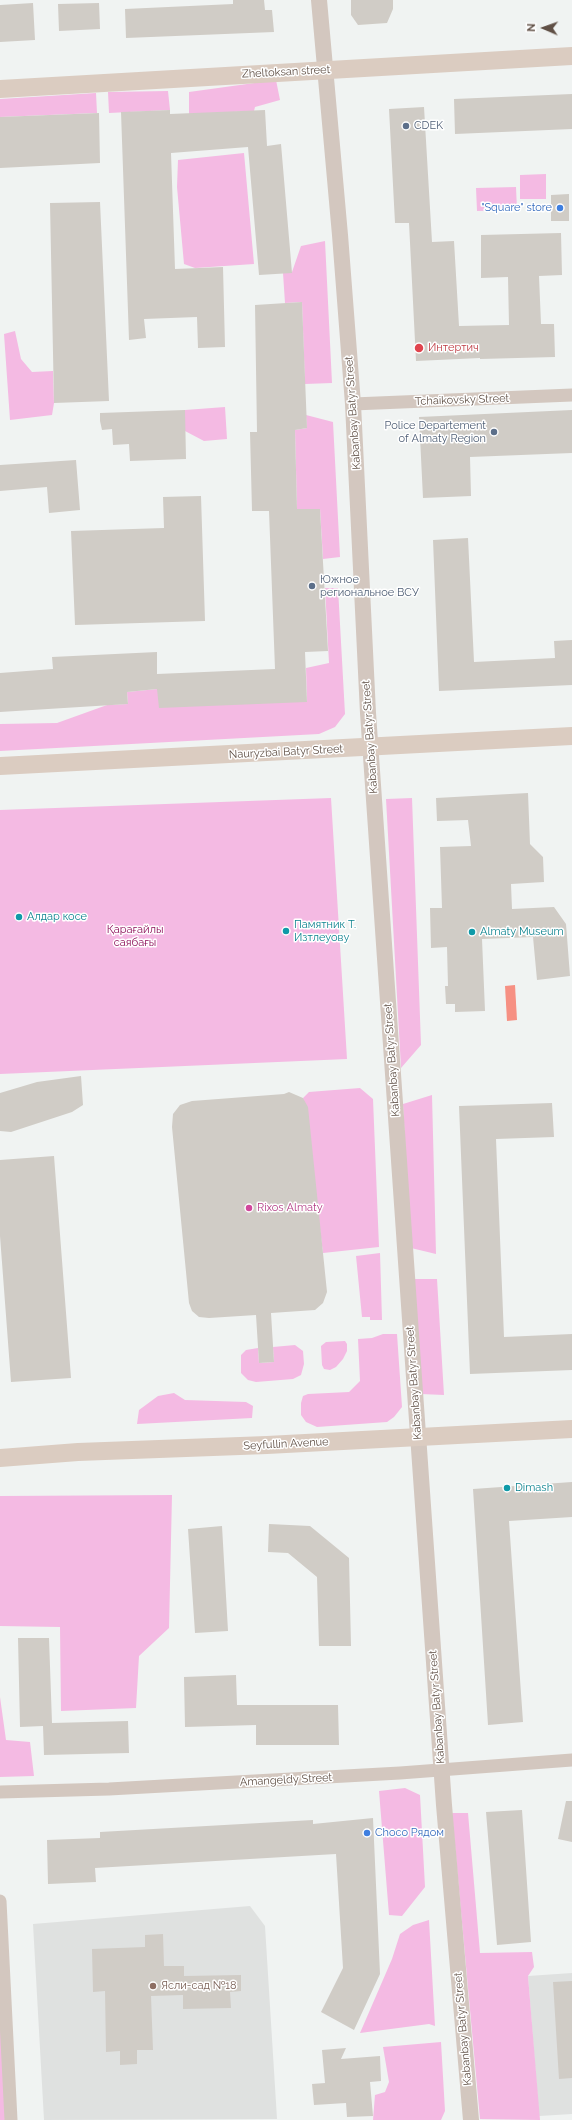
<!DOCTYPE html>
<meta charset="utf-8">
<style>
body{margin:0}
#map{position:relative;width:572px;height:2120px;overflow:hidden;background:#f0f3f2;font-family:Raleway,sans-serif}
canvas{display:block}
.north{position:absolute;left:524px;top:8px;width:40px;height:40px;-webkit-text-stroke:3px #fff;paint-order:stroke;rotate:272deg;font-size:11px;font-weight:700;line-height:16px;text-align:center;color:#605046}
.north::after{content:'';display:block;margin:auto;width:14px;height:18px;background:#605046;clip-path:polygon(50% 0,100% 100%,50% 72%,0 100%)}
</style>
<div id="map">
<canvas width="572" height="2120"></canvas>
<div class="north">N</div>
</div>
<script>
const ctx = document.querySelector('canvas').getContext('2d');
ctx.lineJoin = 'round';
function fill(path, color) { ctx.fillStyle = color; ctx.fill(path, 'evenodd'); }
const shape = rows => new Path2D(rows.map(r => 'M' + r).join(''));
function trace(path, color, width, dash) { ctx.strokeStyle = color; ctx.lineWidth = width; ctx.lineCap = dash ? 'butt' : 'round'; ctx.setLineDash(dash || []); ctx.stroke(path); }
function write(font, color, halo, rows, align = 'center') {
  ctx.font = font + ' Raleway,sans-serif'; ctx.lineWidth = 3; ctx.setLineDash([]); ctx.textBaseline = 'middle'; ctx.strokeStyle = halo; ctx.fillStyle = color; for (const [text, x, y, turn = 0] of rows) {
    ctx.save(); ctx.translate(x, y); ctx.rotate((+turn || 0) * Math.PI / 180); ctx.textAlign = isNaN(turn) ? turn : align; if (halo) ctx.strokeText(text, 0, 0); ctx.fillText(text, 0, 0); ctx.restore();
  }
}
const education = shape([
 [250,1906,265,1926,277,2119,44,2120,33,1924],
 [572,1973,572,2114,539,2116,528,1976]
]);
const green = shape([
 [276,80,280,100,255,107,254,111,189,114,189,92],
 [168,91,170,110,109,113,108,92],
 [96,93,97,113,0,117,0,99],
 [244,153,254,264,195,268,184,264,177,187,178,160],
 [546,174,546,199,520,199,520,175],
 [516,187,517,210,477,211,476,188],
 [325,241,332,383,305,384,302,302,285,303,283,273,292,272,301,246],
 [15,331,21,359,32,372,53,371,54,403,52,415,10,420,4,334],
 [225,407,227,439,204,441,185,431,185,410],
 [306,415,333,422,340,557,323,559,320,509,297,509,295,430,307,428],
 [325,588,338,588,345,714,335,727,319,734,0,751,0,724,57,723,107,705,128,704,127,692,157,689,307,702,306,668,329,663],
 [331,798,347,1059,0,1074,0,810],
 [412,798,421,1045,401,1068,386,799],
 [360,1088,373,1099,379,1247,323,1253,303,1098,309,1092],
 [432,1095,436,1254,411,1248,403,1104],
 [380,1253,382,1320,370,1320,370,1317,362,1317,356,1256],
 [412,1279,437,1279,444,1395,421,1394],
 [383,1334,397,1334,402,1407,394,1417,387,1422,317,1427,306,1422,301,1415,301,1403,303,1396,308,1394,349,1392,360,1381,358,1339,372,1338],
 [345,1341,347,1344,347,1351,343,1359,336,1367,330,1370,324,1369,322,1365,321,1346,326,1342],
 [295,1345,303,1351,304,1364,301,1375,293,1379,256,1382,248,1380,241,1373,241,1355,246,1350,258,1348,259,1363,274,1362,273,1347],
 [174,1393,185,1400,246,1402,253,1406,252,1418,137,1424,139,1410,158,1396],
 [172,1495,169,1628,139,1656,136,1708,61,1711,60,1627,0,1626,0,1496],
 [0,1697,6,1740,30,1742,34,1776,0,1777],
 [405,1788,420,1795,425,1887,402,1916,389,1915,379,1791],
 [452,1813,468,1813,480,1953,532,1952,534,1967,528,1976,540,2120,480,2119],
 [429,1920,435,2026,429,2024,360,2033,392,1959,400,1934,413,1925],
 [0,1922,8,2120,0,2120],
 [441,2042,445,2111,441,2120,373,2120,375,2095,385,2092,389,2082,383,2047]
]);
const water = shape([
 [515,985,517,1020,507,1021,505,986]
]);
const building = shape([
 [233,0,264,0,265,10,272,10,274,32,126,38,125,9,233,4],
 [351,0,393,0,393,9,387,23,358,25,351,15],
 [33,3,35,40,0,42,0,5],
 [99,3,100,29,59,31,58,4],
 [572,94,572,129,455,134,454,99],
 [424,107,432,242,454,241,459,326,509,325,508,277,481,278,481,235,561,233,562,275,539,276,541,324,554,324,555,357,480,359,480,358,416,361,409,223,395,223,389,109],
 [170,110,170,114,265,110,267,146,281,144,292,273,259,275,248,147,171,153,175,269,223,267,225,347,198,348,197,317,144,319,146,338,129,340,121,112],
 [99,113,100,163,0,168,0,117],
 [569,194,569,221,551,221,551,195],
 [100,202,109,401,54,403,50,203],
 [302,302,307,428,295,430,297,509,320,509,328,651,305,652,307,702,159,708,157,689,127,692,128,704,0,712,0,673,53,669,52,657,157,652,157,674,275,669,269,511,252,511,250,432,257,432,255,305],
 [185,410,186,459,130,461,129,444,113,445,112,429,102,430,100,421,100,413],
 [572,410,572,453,470,457,471,496,423,498,419,417],
 [76,460,80,510,49,513,47,487,0,491,0,465],
 [201,496,205,621,75,625,71,531,164,528,163,497],
 [468,538,474,662,555,658,554,641,572,640,572,685,439,691,433,540],
 [528,793,530,844,543,857,544,882,511,884,512,909,554,907,566,924,570,976,537,980,533,937,482,939,485,1011,455,1012,455,1004,446,1004,445,986,448,986,447,947,431,948,430,908,442,908,440,847,471,846,468,820,437,821,436,798],
 [81,1076,83,1105,72,1112,11,1132,0,1131,0,1093,37,1082],
 [289,1092,303,1098,308,1107,327,1292,323,1303,315,1310,271,1313,274,1362,259,1363,256,1315,209,1318,199,1317,192,1311,189,1303,172,1127,173,1114,180,1105,192,1101,284,1094],
 [552,1103,554,1137,496,1139,504,1337,572,1334,572,1370,470,1374,459,1106],
 [54,1156,71,1378,11,1382,0,1236,0,1160],
 [572,1482,572,1517,509,1521,523,1722,488,1725,473,1489],
 [269,1524,310,1526,349,1558,351,1646,319,1646,317,1577,288,1553,268,1552],
 [222,1526,228,1631,195,1633,188,1529],
 [18,1638,49,1638,52,1723,128,1721,129,1753,44,1755,43,1726,20,1727],
 [236,1675,237,1705,338,1705,339,1745,256,1745,256,1725,185,1727,184,1677],
 [566,1801,572,1801,572,1842,558,1839],
 [522,1810,531,1942,497,1945,486,1812],
 [373,1818,380,1974,354,2030,321,2012,343,1968,336,1854,95,1868,96,1882,48,1884,47,1840,100,1838,100,1832,313,1820,313,1824],
 [163,1934,164,1966,184,1966,184,1976,241,1975,241,1991,230,1992,231,2008,183,2009,183,1995,151,1996,153,2050,137,2050,137,2064,120,2065,120,2051,106,2052,105,1991,93,1992,92,1949,145,1947,145,1935],
 [572,1981,572,2078,559,2079,553,1982],
 [346,2048,341,2059,380,2056,381,2081,370,2082,373,2116,347,2117,346,2103,314,2105,312,2084,325,2083,322,2050]
]);
const minor = shape([
 [353,404,572,395],
 [0,1792,109,1789,400,1773,572,1760],
 [0,1901,11,2120]
]);
const tertiary = shape([
 [319,0,340,235,353,404,368,713,416,1406,444,1805,471,2120]
]);
const secondary = shape([
 [0,89,572,56],
 [0,766,572,736],
 [0,1458,78,1452,267,1445,572,1429]
]);
const markers = [
 [406,126,4,"#5c6f8a"],
 [560,208,4,"#3f7fe0"],
 [419,348,5,"#e0444e"],
 [494,432,4,"#5c6f8a"],
 [312,586,4,"#5c6f8a"],
 [19,917,4,"#0f9aa8"],
 [286,931,4,"#0f9aa8"],
 [472,932,4,"#0f9aa8"],
 [249,1208,4,"#d1479c"],
 [507,1488,4,"#0f9aa8"],
 [367,1833,4,"#3f7fe0"],
 [153,1986,4,"#8d6e63"]
];
const streetNames = [
 ["Zheltoksan street",286,72,-3],
 ["Tchaikovsky Street",462,400,-2],
 ["Kabanbay Batyr Street",353,413,-94],
 ["Kabanbay Batyr Street",370,737,-94],
 ["Nauryzbai Batyr Street",286,752,-3],
 ["Kabanbay Batyr Street",392,1060,-94],
 ["Kabanbay Batyr Street",414,1383,-94],
 ["Seyfullin Avenue",286,1444,-3],
 ["Kabanbay Batyr Street",437,1707,-94],
 ["Amangeldy Street",286,1780,-3],
 ["Kabanbay Batyr Street",463,2029,-95]
];
const serviceNames = [
 ["CDEK",414,126],
 ["Police Departement",486,426,"right"],
 ["of Almaty Region",486,439,"right"],
 ["Южное",320,580],
 ["региональное ВСУ",320,593]
];
const shopNames = [
 ["\"Square\" store",552,208],
 ["Choco Рядом",375,1833,"left"]
];
const healthNames = [
 ["Интертич",428,348]
];
const cultureNames = [
 ["Алдар косе",27,917],
 ["Памятник Т.",294,925],
 ["Изтлеуову",294,938],
 ["Almaty Museum",480,932],
 ["Dimash",515,1488]
];
const parkNames = [
 ["Қарағайлы",135,930],
 ["саябағы",135,943]
];
const hotelNames = [
 ["Rixos Almaty",257,1208]
];
const educationNames = [
 ["Ясли-сад №18",161,1986]
];
fill(education, '#dfe1e0');
fill(green, '#f4bae3');
fill(water, '#f69083');
fill(building, '#d0ccc6');
trace(minor, '#d3c7bf', 13);
trace(tertiary, '#d3c7bf', 16);
trace(secondary, '#dbccc1', 18);
for (const [x, y, r, color] of markers) { const dot = new Path2D(); dot.arc(x, y, r, 0, 2 * Math.PI); ctx.fillStyle = color; ctx.fill(dot); trace(dot, '#fff', 1.5); }
write('11px', '#605046', '#fff', streetNames);
write('11px', '#4e5e75', '#fff', serviceNames, 'left');
write('11px', '#366cbe', '#fff', shopNames, 'right');
write('11px', '#be3a42', '#fff', healthNames, 'left');
write('11px', '#0d838f', '#fff', cultureNames, 'left');
write('11px', '#8b0d58', '#fff', parkNames);
write('11px', '#b23c85', '#fff', hotelNames, 'left');
write('11px', '#785e54', '#fff', educationNames, 'left');
</script>
